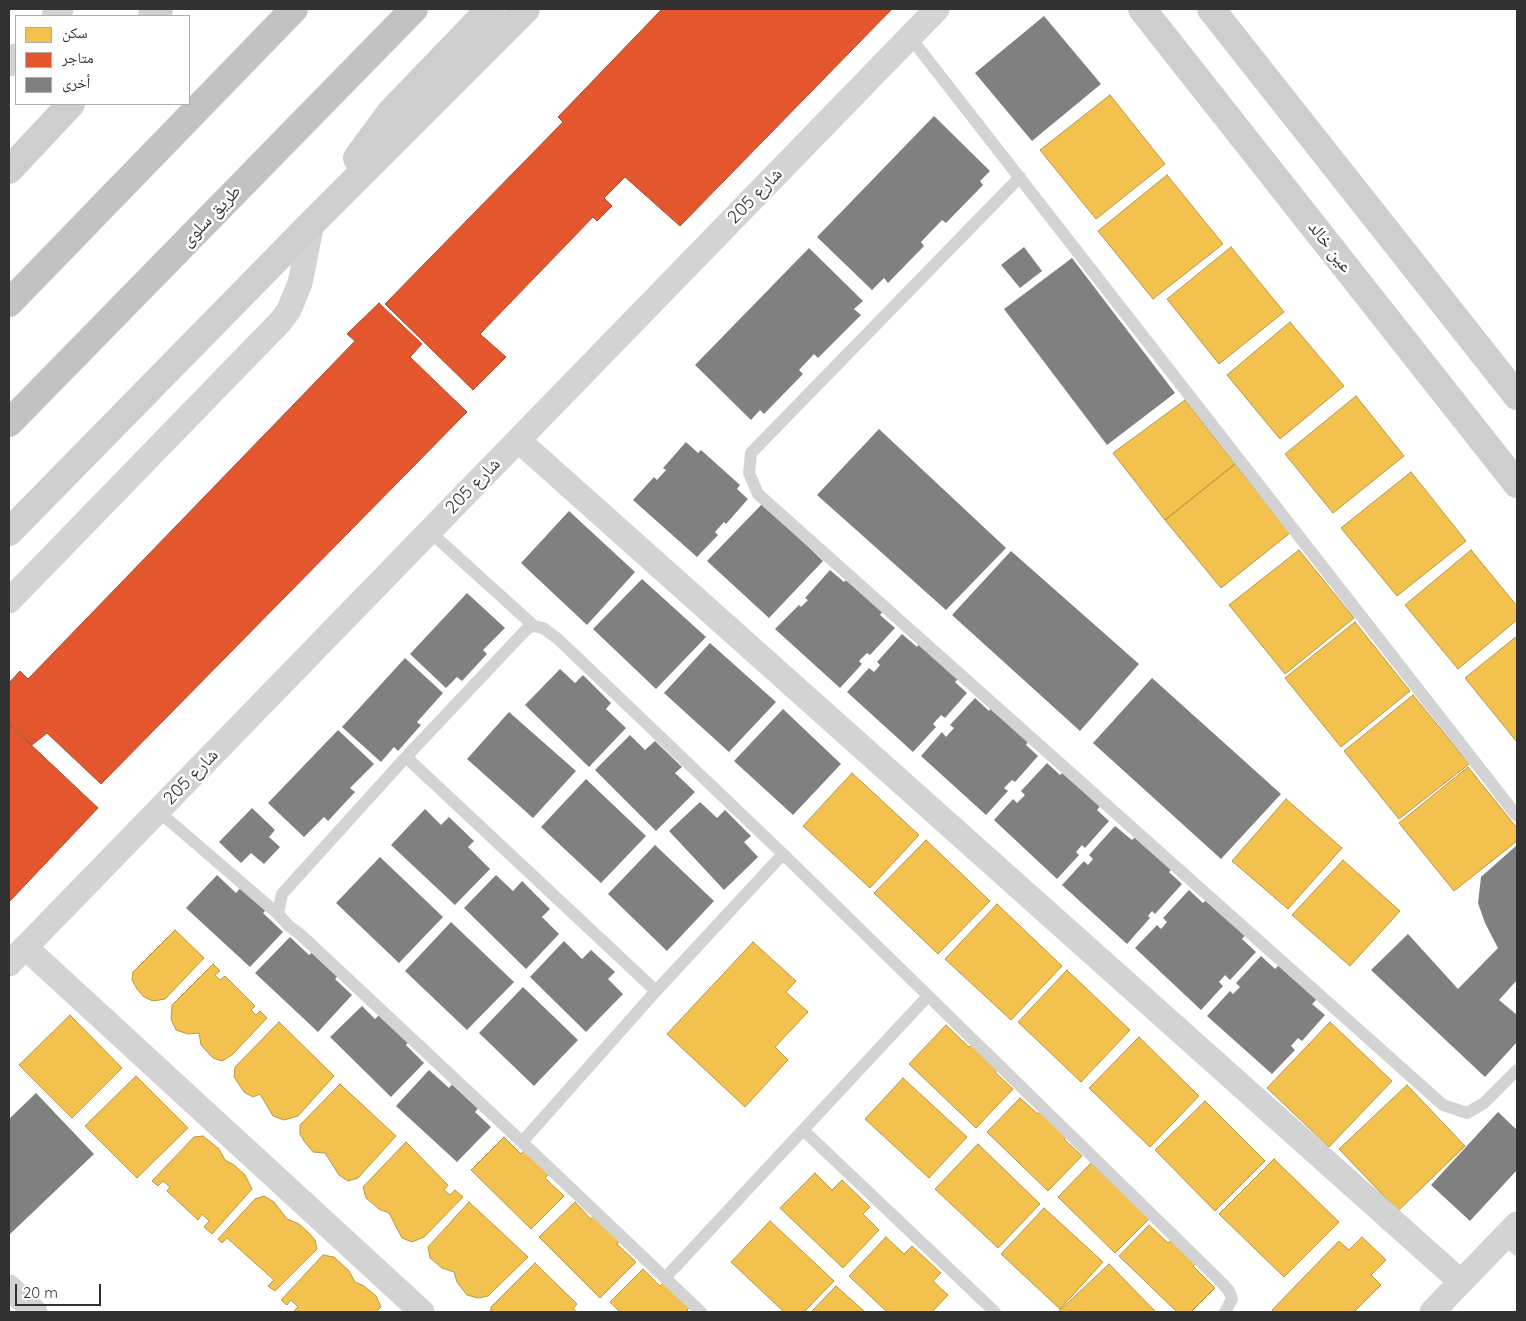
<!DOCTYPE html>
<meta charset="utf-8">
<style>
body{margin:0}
#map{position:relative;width:1526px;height:1321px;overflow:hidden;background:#fff;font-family:Quicksand,"Noto Naskh Arabic",sans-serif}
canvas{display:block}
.frame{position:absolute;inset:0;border:10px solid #313131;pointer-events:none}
.legend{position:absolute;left:15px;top:15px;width:175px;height:90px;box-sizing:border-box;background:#fff;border:1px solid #adadad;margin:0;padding:6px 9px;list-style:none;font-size:15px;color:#313131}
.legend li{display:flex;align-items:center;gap:10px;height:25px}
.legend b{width:25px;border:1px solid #adadad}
.scale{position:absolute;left:15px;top:1284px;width:86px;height:22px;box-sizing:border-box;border:2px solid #313131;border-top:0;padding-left:6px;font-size:15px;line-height:18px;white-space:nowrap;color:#313131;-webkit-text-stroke:4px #fff;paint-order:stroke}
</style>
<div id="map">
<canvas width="1526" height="1321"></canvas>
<div class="frame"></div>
<ul class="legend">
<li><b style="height:14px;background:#f2c14e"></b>سكن</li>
<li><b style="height:14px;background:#e4572e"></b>متاجر</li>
<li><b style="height:14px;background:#808080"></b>أخرى</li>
</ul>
<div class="scale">20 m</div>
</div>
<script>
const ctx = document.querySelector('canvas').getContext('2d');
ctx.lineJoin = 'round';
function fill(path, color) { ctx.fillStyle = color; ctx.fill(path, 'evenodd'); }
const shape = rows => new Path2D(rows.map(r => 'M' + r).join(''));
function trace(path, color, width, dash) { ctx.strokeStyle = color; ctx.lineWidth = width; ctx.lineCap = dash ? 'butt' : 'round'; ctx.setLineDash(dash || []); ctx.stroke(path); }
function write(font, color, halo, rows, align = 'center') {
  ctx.font = font + ' Quicksand,"Noto Naskh Arabic",sans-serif'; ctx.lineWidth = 5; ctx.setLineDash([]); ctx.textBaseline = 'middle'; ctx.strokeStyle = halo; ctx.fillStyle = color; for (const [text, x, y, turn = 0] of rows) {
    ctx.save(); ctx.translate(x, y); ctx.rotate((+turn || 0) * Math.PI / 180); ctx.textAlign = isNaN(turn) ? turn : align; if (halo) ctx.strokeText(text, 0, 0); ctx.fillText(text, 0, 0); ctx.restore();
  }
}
const homes = shape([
 [1110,95,1165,164,1096,219,1040,150,1110,95],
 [1167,175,1223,244,1153,299,1098,231,1167,175],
 [1231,247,1284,312,1219,364,1167,299,1231,247],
 [1290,322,1344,386,1280,439,1227,375,1290,322],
 [1356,396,1404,456,1333,513,1285,454,1356,396],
 [1185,400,1235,464,1165,520,1113,453,1185,400],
 [1235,464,1290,533,1221,588,1165,520,1235,464],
 [1411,472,1466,541,1397,596,1341,528,1411,472],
 [1299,550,1354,618,1285,674,1229,605,1299,550],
 [1471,550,1517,606,1517,620,1458,669,1405,605,1471,550],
 [1355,622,1410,691,1341,747,1285,678,1355,622],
 [1517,636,1517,742,1465,678,1517,636],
 [1413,695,1469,764,1399,819,1344,751,1413,695],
 [1468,767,1517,828,1517,841,1454,891,1399,823,1468,767],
 [852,773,919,835,870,888,803,826,852,773],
 [1286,799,1342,848,1288,909,1232,861,1286,799],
 [926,840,990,901,938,954,874,893,926,840],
 [1343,860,1400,911,1350,966,1292,915,1343,860],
 [997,904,1062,966,1011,1020,945,959,997,904],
 [175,930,204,958,165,999,153,1001,144,997,137,989,132,980,133,972,175,930],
 [753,942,796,981,786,992,808,1012,775,1047,788,1060,745,1107,667,1034,753,942],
 [213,964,220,971,215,975,220,980,225,976,255,1006,251,1010,256,1015,260,1011,267,1018,232,1055,222,1061,213,1058,201,1045,199,1033,188,1034,176,1030,171,1019,172,1005,213,964],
 [1067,970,1130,1030,1081,1082,1018,1022,1067,970],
 [70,1015,122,1068,72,1118,19,1065,70,1015],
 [279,1022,334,1076,298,1116,284,1120,273,1116,260,1094,253,1097,244,1092,234,1077,235,1067,279,1022],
 [1330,1022,1392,1081,1329,1147,1267,1088,1330,1022],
 [946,1025,969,1047,973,1043,999,1068,995,1072,1013,1089,976,1128,909,1064,946,1025],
 [1139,1037,1199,1096,1150,1147,1089,1088,1139,1037],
 [136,1076,188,1128,137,1178,85,1126,136,1076],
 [903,1078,967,1137,929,1178,865,1119,903,1078],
 [340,1084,396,1136,358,1178,348,1181,339,1175,325,1153,313,1152,304,1141,300,1134,300,1125,340,1084],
 [1407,1085,1465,1146,1398,1211,1339,1149,1407,1085],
 [1020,1098,1038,1114,1041,1110,1068,1136,1064,1139,1082,1156,1048,1191,987,1132,1020,1098],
 [1205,1101,1265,1161,1215,1211,1155,1150,1205,1101],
 [203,1136,219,1149,225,1160,234,1165,245,1175,252,1189,212,1234,204,1227,209,1221,202,1214,198,1220,167,1191,170,1187,163,1181,158,1186,152,1181,194,1137,203,1136],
 [504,1137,521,1154,526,1148,550,1173,545,1178,564,1196,531,1229,471,1170,504,1137],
 [406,1142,448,1185,444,1190,450,1195,455,1190,463,1197,424,1237,412,1242,402,1238,389,1213,379,1209,366,1198,363,1187,406,1142],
 [978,1144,1040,1204,998,1248,935,1189,978,1144],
 [1274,1159,1339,1222,1284,1277,1219,1214,1274,1159],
 [1091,1163,1149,1219,1115,1253,1058,1197,1091,1163],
 [815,1173,832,1190,842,1180,870,1207,863,1214,879,1230,843,1268,780,1208,815,1173],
 [264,1196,274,1202,287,1219,299,1224,308,1232,315,1240,317,1249,275,1291,268,1286,274,1280,227,1238,222,1243,218,1239,255,1199,264,1196],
 [469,1202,528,1257,488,1296,478,1298,467,1295,457,1282,454,1272,442,1268,430,1258,428,1247,469,1202],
 [575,1202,591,1219,595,1214,621,1239,617,1244,636,1262,600,1298,539,1237,575,1202],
 [1044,1208,1103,1262,1060,1309,1001,1254,1044,1208],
 [770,1221,834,1281,804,1312,784,1312,731,1262,770,1221],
 [1149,1225,1168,1243,1172,1239,1196,1263,1193,1266,1215,1288,1191,1312,1177,1312,1119,1256,1149,1225],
 [886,1237,904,1254,912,1246,941,1273,933,1281,948,1295,932,1312,887,1312,849,1276,886,1237],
 [1362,1237,1386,1260,1371,1275,1381,1285,1354,1312,1274,1312,1272,1310,1339,1241,1349,1250,1362,1237],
 [323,1255,334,1257,349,1271,355,1282,364,1286,376,1296,381,1307,376,1312,296,1312,294,1311,298,1307,291,1300,287,1305,281,1300,323,1255],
 [535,1263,577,1304,573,1309,577,1312,491,1312,491,1307,535,1263],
 [1109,1264,1156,1312,1058,1312,1109,1264],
 [643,1269,660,1286,665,1281,690,1307,687,1310,689,1312,620,1312,610,1302,643,1269],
 [836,1286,865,1312,811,1312,836,1286]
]);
const shops = shape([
 [662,9,892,9,680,226,625,177,604,198,612,206,597,221,593,217,480,334,506,357,473,390,385,304,563,122,558,117,662,9],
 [379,303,422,344,410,357,467,412,101,784,47,733,32,745,9,723,9,683,20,671,28,679,355,341,347,334,379,303],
 [9,724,98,808,9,902,9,724]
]);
const building = shape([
 [1044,16,1101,84,1032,141,975,73],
 [934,116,990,171,980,181,983,185,946,223,942,220,921,242,924,246,888,283,884,278,872,290,817,237],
 [1024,247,1042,271,1020,288,1001,265],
 [809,248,863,301,854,309,861,315,818,358,814,354,799,370,803,374,764,414,760,410,751,420,695,365],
 [1072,258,1175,393,1107,445,1004,309],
 [879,429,1006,548,946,610,817,495],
 [686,442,698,453,701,450,740,485,737,489,748,499,726,524,724,522,715,532,718,535,697,557,633,500,654,477,657,480,666,470,663,468],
 [763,503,823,561,769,618,707,561],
 [569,511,635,572,587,625,521,563],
 [1011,551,1139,664,1080,731,952,615],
 [830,570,844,582,847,579,883,611,880,615,895,628,870,655,867,653,859,661,862,664,840,688,775,629,799,605,801,607,808,600,805,598],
 [642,579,706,637,656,689,593,629],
 [467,593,505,628,483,650,487,654,462,681,457,677,446,688,410,654],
 [902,634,917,647,920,643,959,678,955,682,967,693,945,718,941,715,933,724,936,727,913,752,847,692,869,668,874,672,880,665,877,662],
 [710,643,776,702,729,752,664,693],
 [405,658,443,693,417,722,421,725,398,751,394,747,381,762,342,727],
 [560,669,575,683,583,675,611,703,606,709,626,728,589,767,525,705],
 [1152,678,1281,794,1221,859,1093,743],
 [975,698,989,711,992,707,1029,740,1026,745,1038,756,1015,782,1012,780,1004,788,1008,791,986,815,921,756,942,732,946,737,954,728,950,725],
 [783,709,841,764,793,815,734,761],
 [509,712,576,771,533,818,467,759],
 [338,730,374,764,350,788,355,792,328,821,324,817,304,837,268,803],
 [630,735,645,750,655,741,682,767,675,773,695,792,656,831,595,770],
 [1047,763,1060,775,1064,771,1101,805,1097,810,1109,821,1085,848,1082,845,1076,852,1079,855,1057,879,994,820,1013,799,1017,803,1025,795,1021,791],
 [586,779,646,836,601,883,541,827],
 [700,802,717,818,725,810,751,836,744,842,758,857,724,890,669,831],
 [252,808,275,830,269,837,280,847,264,864,251,853,241,863,219,842],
 [425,809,441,825,449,817,474,841,468,847,490,869,455,905,391,845],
 [1115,826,1132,840,1136,836,1172,869,1169,872,1182,884,1155,914,1152,911,1148,916,1150,918,1127,944,1062,885,1084,861,1088,865,1093,859,1089,855],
 [655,845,714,901,667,951,608,894],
 [1517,845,1517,980,1499,1000,1517,1015,1517,1042,1485,1077,1371,970,1408,934,1458,989,1498,948,1485,923,1478,903,1481,877],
 [380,857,443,917,399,963,336,903],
 [217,875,236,893,242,886,267,909,263,913,283,932,250,967,186,908],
 [496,875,513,891,522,881,550,909,542,917,559,934,526,969,464,908],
 [1189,890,1203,903,1207,899,1246,934,1242,939,1256,952,1230,980,1225,975,1219,982,1223,986,1201,1010,1135,948,1157,925,1161,929,1167,922,1163,918],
 [451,922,514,982,467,1030,405,971],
 [290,937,309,955,314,951,339,975,335,979,352,995,318,1032,255,973],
 [564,941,582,959,591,950,615,972,608,979,623,994,586,1032,530,977],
 [1261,956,1275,969,1279,965,1317,999,1312,1004,1325,1015,1302,1041,1298,1038,1291,1046,1295,1050,1272,1074,1207,1016,1230,991,1233,994,1240,987,1236,983],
 [523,987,578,1040,534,1086,479,1033],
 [362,1006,375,1019,381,1013,409,1041,406,1045,424,1063,391,1097,330,1037],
 [429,1070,449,1088,454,1082,480,1106,475,1112,491,1127,457,1162,396,1106],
 [36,1093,94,1154,9,1235,9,1119],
 [1498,1112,1517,1130,1517,1170,1470,1221,1431,1185]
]);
const lane = shape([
 [910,37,1517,816],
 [1020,177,751,453,749,473,758,494,1443,1105,1467,1113,1484,1103,1517,1070],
 [429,531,534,626],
 [406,757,656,991],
 [158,811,278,914,289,926,301,935,522,1142,701,1312],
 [278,914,282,894,406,757,522,634,528,628,534,626,543,628,558,639,783,854,1222,1283,1229,1291,1232,1299,1225,1312],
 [803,1130,995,1312],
 [522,1142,656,991,783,854],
 [1503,1238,1517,1250],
 [665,1278,928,996]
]);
const street = shape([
 [54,16,61,9],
 [9,64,16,56],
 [518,440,1461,1282],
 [9,601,281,321,289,310,300,283,312,223],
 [25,947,422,1312],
 [9,964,937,9],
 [9,1287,35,1312],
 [1432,1312,1517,1224]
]);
const secondary = shape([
 [1142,9,1517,484],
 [1211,9,1517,396],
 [152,16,159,9],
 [357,158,390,113,490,9],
 [9,170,71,104],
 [9,532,312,223,526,9]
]);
const highway = shape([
 [9,303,294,9],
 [9,423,414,9]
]);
const streetNames = [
 ["شارع 205",755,196,-46],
 ["طريق سلوى",211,216,-46],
 ["عين خالد",1330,247,52],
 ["شارع 205",473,486,-46],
 ["شارع 205",191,777,-46]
];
fill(homes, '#f2c14e');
trace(homes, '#b89645', 1);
fill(shops, '#e4572e');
trace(shops, '#ae4c2f', 1);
fill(building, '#808080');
trace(lane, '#d3d3d3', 12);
trace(street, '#d3d3d3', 25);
trace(secondary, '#cecece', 28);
trace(highway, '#c2c2c2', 28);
write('18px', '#313131', '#fff', streetNames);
</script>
